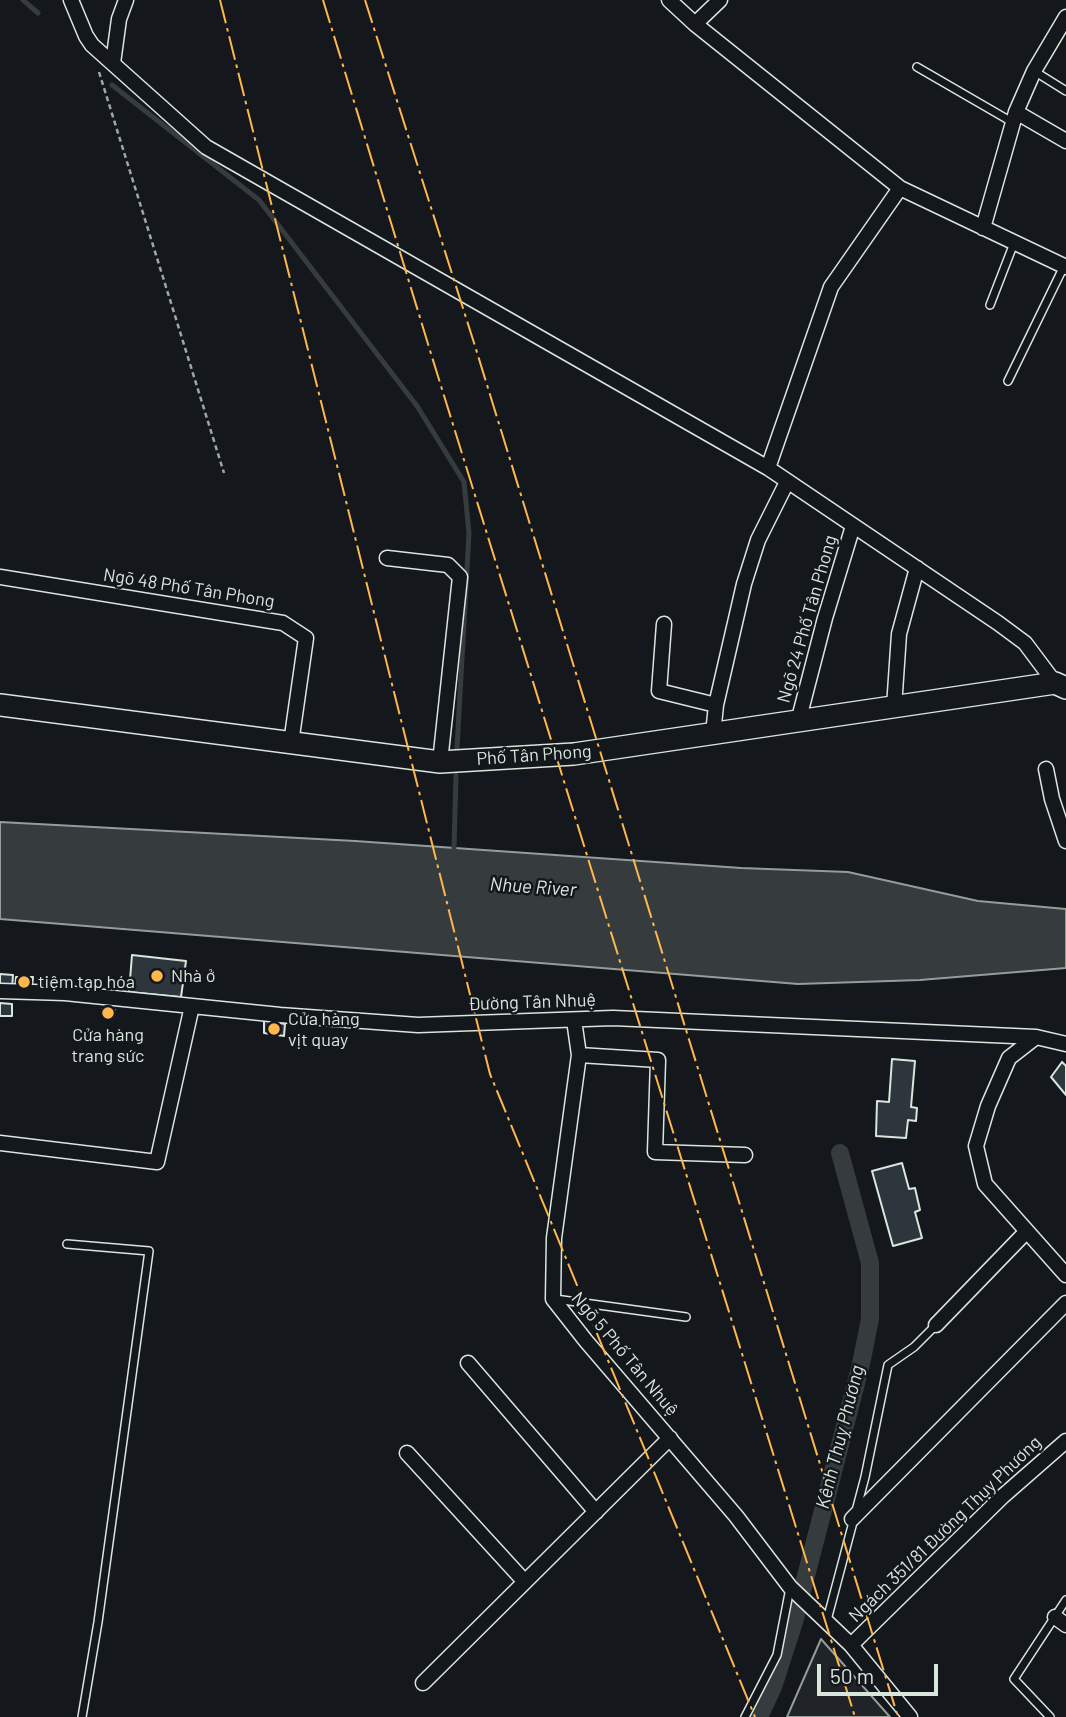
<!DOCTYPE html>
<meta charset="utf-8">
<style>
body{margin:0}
#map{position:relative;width:1066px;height:1717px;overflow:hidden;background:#14181c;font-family:Barlow,sans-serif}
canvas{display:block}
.scale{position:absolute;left:817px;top:1664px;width:121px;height:32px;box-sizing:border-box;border:4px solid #d8e6dc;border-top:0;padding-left:9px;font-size:21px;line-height:24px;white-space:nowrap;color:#d8e6dc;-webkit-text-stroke:5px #14181c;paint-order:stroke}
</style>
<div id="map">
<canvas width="1066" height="1717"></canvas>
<div class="scale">50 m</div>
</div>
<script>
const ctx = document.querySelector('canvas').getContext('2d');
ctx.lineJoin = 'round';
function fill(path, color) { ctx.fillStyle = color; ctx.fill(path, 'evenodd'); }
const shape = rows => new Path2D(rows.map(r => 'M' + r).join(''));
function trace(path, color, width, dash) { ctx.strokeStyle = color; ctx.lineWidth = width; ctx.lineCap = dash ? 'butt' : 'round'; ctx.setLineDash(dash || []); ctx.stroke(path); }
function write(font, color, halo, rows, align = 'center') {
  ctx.font = font + ' Barlow,sans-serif'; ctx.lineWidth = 5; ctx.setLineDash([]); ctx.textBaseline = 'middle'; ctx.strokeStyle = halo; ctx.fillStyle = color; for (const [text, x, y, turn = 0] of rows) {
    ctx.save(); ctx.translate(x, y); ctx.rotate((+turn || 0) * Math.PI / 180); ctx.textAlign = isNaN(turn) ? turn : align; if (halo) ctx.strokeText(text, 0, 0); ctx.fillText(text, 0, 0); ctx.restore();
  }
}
const green = shape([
 [821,1639,890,1717,787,1717,821,1639]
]);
const water = shape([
 [0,822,355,841,741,868,848,872,978,901,1066,909,1066,968,920,980,798,984,0,919,0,822]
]);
const stream = shape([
 [23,0,38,13],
 [112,85,259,200,417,406,464,482,469,533,457,748],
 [454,848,456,775]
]);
const canal = shape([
 [759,1717,773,1687,794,1622,861,1364,870,1319,870,1263,840,1153]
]);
const building = shape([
 [132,955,186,961,181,997,129,992,132,955],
 [0,974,13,975,12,988,0,987,0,974],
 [16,977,33,977,32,988,15,988,16,977],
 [0,1003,12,1004,12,1016,0,1016,0,1003],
 [102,1009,115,1010,113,1018,102,1016,102,1009],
 [264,1020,285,1024,284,1036,264,1033,264,1020],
 [892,1059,915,1061,911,1107,917,1108,916,1121,908,1120,906,1138,876,1136,877,1101,889,1102,892,1059],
 [1062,1062,1066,1066,1066,1095,1051,1077,1062,1062],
 [902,1163,909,1189,915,1188,920,1210,915,1212,922,1238,893,1246,872,1171,902,1163]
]);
const path = shape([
 [99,72,224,473]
]);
const lane = shape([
 [917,67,1012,122],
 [1034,71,1066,91],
 [990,305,1014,243],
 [1008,381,1064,266],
 [67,1244,149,1251,98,1622,82,1717],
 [555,1299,686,1317],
 [827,1620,865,1477,888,1365,914,1347,936,1325],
 [745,1717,777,1655,790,1588],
 [1050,1717,1014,1679,1066,1600]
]);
const street = shape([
 [71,0,86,36,92,45,206,147,768,468,998,623,1025,643,1055,683],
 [669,0,695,24,900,188,1066,267],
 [695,24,720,0],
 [113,63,119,19,126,0],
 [1016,112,1066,141],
 [983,228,1016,112,1034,71,1066,17],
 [768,468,831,287,900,188],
 [387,558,448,565,460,577,440,762],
 [0,577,283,623,306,638,291,743],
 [664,624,659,691,716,705],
 [894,707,899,634,917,568],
 [798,722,825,618,853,526],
 [713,734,716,705,744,584,758,540,787,482],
 [1046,769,1052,799,1066,841],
 [0,991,65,993,280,1015,418,1025,613,1018,1036,1037,1066,1044],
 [574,1020,579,1055,554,1238,553,1299,586,1341,736,1516,790,1587,851,1645,910,1717],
 [1036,1037,1009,1058,988,1106,976,1146,985,1184,1066,1275],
 [579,1055,658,1060,655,1152,745,1155],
 [0,1143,157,1162,192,1006],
 [936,1325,1027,1231],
 [468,1363,596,1512],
 [407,1453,525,1582],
 [852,1519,1066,1303],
 [1055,1617,1066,1625],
 [851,1645,1003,1496,1066,1441],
 [423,1683,670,1438]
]);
const secondary = shape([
 [0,705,440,762,574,754,1055,683,1066,688]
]);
const power = shape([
 [220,0,490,1074,755,1717],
 [323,0,432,357,855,1717],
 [365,0,475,346,898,1717]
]);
const markers = [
 [157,976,7,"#ffb74d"],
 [24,982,7,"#ffb74d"],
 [108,1013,7,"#ffb74d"],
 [274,1029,7,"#ffb74d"]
];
const streetNames = [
 ["Ngõ 48 Phố Tân Phong",189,588,9],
 ["Ngõ 24 Phố Tân Phong",807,619,-74],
 ["Phố Tân Phong",534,755,-4],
 ["Đường Tân Nhuệ",532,1002,-2],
 ["Ngõ 5 Phố Tân Nhuệ",625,1354,50],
 ["Ngách 351/81 Đường Thụy Phương",945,1529,-44]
];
const poiNames = [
 ["Nhà ở",171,976],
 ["tiệm tạp hóa",38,982],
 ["Cửa hàng",288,1019],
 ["vịt quay",288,1040],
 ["Cửa hàng",108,1035,"center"],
 ["trang sức",108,1056,"center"]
];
const waterNames = [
 ["Nhue River",533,887,4],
 ["Kênh Thuỵ Phương",840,1437,-76]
];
fill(green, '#202428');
trace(green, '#939e99', 2);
fill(water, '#363b3e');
trace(water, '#939e99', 2);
trace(stream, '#363b3e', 5);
trace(canal, '#363b3e', 18);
fill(building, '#2c363c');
trace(building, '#d8e6dc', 2);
trace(lane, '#d8e6dc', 10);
trace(street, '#d8e6dc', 17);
trace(secondary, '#d8e6dc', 24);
trace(path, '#9da8a2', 2.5, [5, 3.5]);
trace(lane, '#14181c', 7);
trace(street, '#14181c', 14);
trace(secondary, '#14181c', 21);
trace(power, '#ffb74d', 2, [24, 5, 3.5, 5]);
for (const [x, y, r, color] of markers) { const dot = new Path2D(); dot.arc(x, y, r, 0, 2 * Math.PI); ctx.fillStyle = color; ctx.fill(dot); trace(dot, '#14181c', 2.5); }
write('18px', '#d8e6dc', '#14181c', streetNames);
write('18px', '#d8e6dc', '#14181c', poiNames, 'left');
write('italic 19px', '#d8e6dc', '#14181c', waterNames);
</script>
